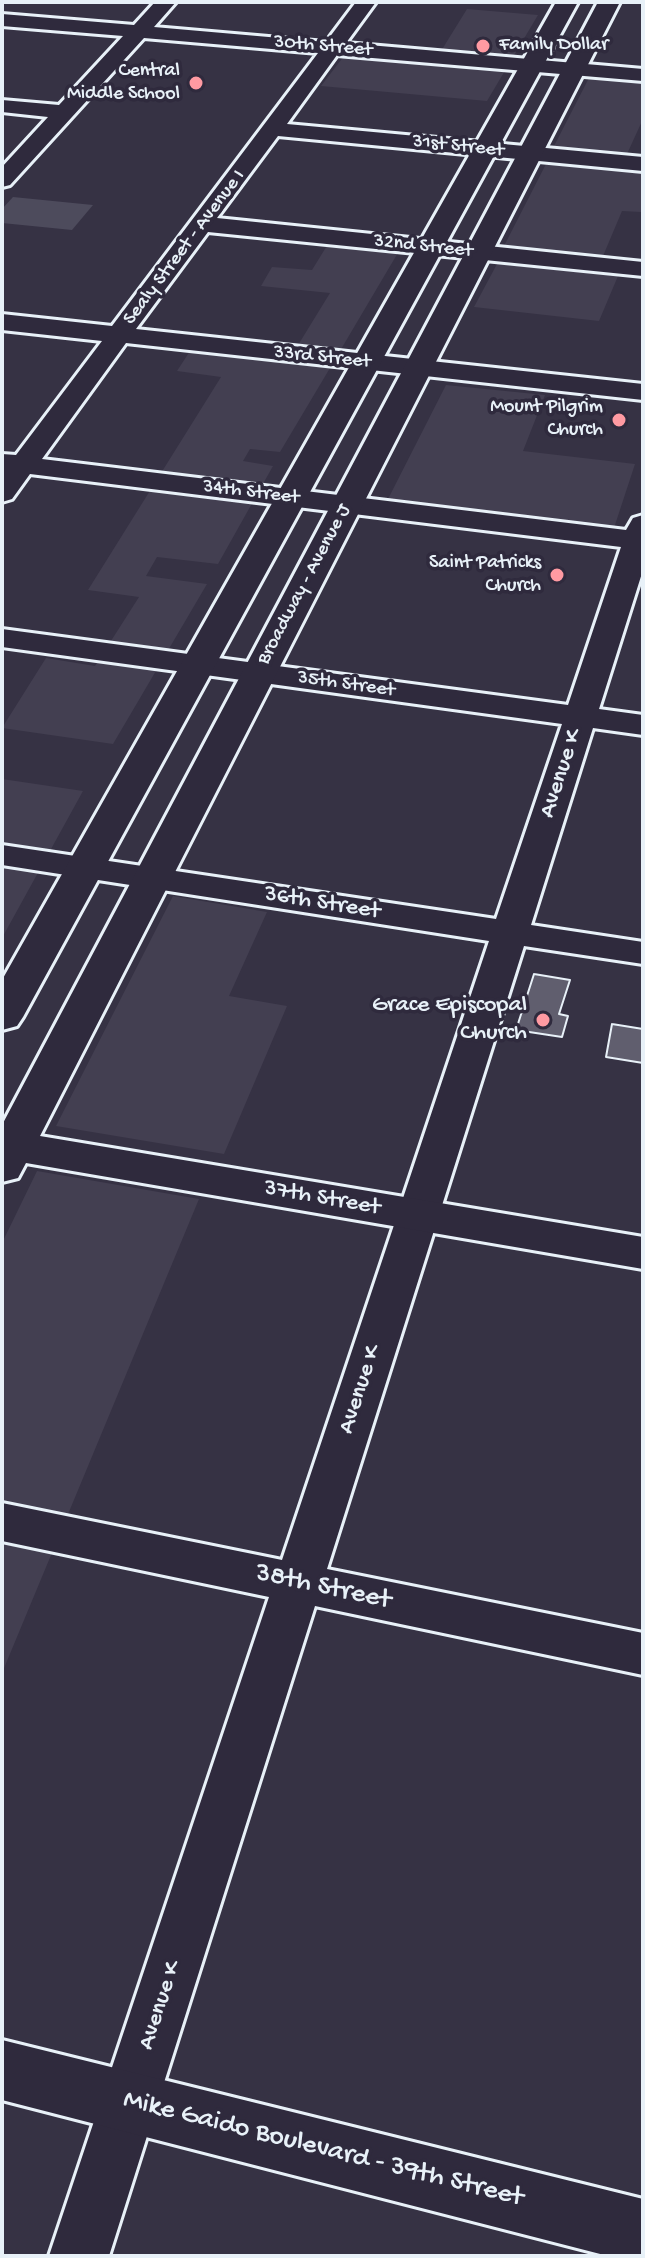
<!DOCTYPE html>
<style>
body{margin:0}
#map{position:relative;width:645px;height:2258px;overflow:hidden;background:#363244;font-family:"Gochi Hand",sans-serif}
canvas{display:block}
.frame{position:absolute;inset:0;border:4px solid #e8f1f8;pointer-events:none}
</style>
<div id="map">
<canvas width="645" height="2258"></canvas>
<div class="frame"></div>
</div>
<script>
const ctx = document.querySelector('canvas').getContext('2d');
ctx.lineJoin = 'round';
function fill(path, color) { ctx.fillStyle = color; ctx.fill(path, 'evenodd'); }
const shape = rows => new Path2D(rows.map(r => 'M' + r).join(''));
function trace(path, color, width, dash) { ctx.strokeStyle = color; ctx.lineWidth = width; ctx.lineCap = dash ? 'butt' : 'round'; ctx.setLineDash(dash || []); ctx.stroke(path); }
function write(font, color, halo, rows, align = 'center') {
  ctx.font = font + ' "Gochi Hand",sans-serif'; ctx.lineWidth = 7; ctx.setLineDash([]); ctx.textBaseline = 'middle'; ctx.strokeStyle = halo; ctx.fillStyle = color; for (const [text, x, y, turn = 0] of rows) {
    ctx.save(); ctx.translate(x, y); ctx.rotate((+turn || 0) * Math.PI / 180); ctx.textAlign = isNaN(turn) ? turn : align; if (halo) ctx.strokeText(text, 0, 0); ctx.fillText(text, 0, 0); ctx.restore();
  }
}
const built = shape([
 [467,9,538,15,487,101,321,86,344,56,433,64],
 [590,76,643,81,643,119,627,154,553,148],
 [546,164,643,173,641,212,622,211,603,256,504,246],
 [328,244,399,251,337,356,295,350,330,293,261,286,272,267,312,270],
 [497,264,618,276,599,321,474,307],
 [190,351,330,368,280,452,250,449,243,461,273,466,218,564,157,557,146,576,207,584,113,744,2,728,46,658,95,666,139,597,88,590,221,377,177,371],
 [446,385,545,395,523,451,635,464,614,528,387,501],
 [2,779,83,791,2,938],
 [173,896,267,912,229,996,287,1006,224,1154,56,1126],
 [37,1171,199,1199,2,1673,2,1243]
]);
const green = shape([
 [13,197,93,205,72,230,2,223,2,209]
]);
const building = shape([
 [534,974,570,980,559,1014,568,1016,562,1037,516,1030,534,974],
 [612,1024,643,1029,643,1063,606,1057,612,1024]
]);
const minor = shape([
 [155,2,176,2,154,27,326,42,356,2,376,2,346,43,643,69,643,81,337,55,287,124,643,157,643,171,278,136,217,218,643,262,643,276,208,232,136,329,643,384,643,400,126,343,42,459,626,530,633,518,643,515,643,570,599,709,643,715,643,735,593,728,531,925,643,942,643,964,524,946,327,1569,643,1633,643,1675,315,1606,109,2256,49,2256,269,1597,2,1541,2,1503,282,1560,489,941,2,865,2,845,496,919,562,724,2,647,2,629,568,705,621,547,30,474,12,499,2,502,2,454,16,455,102,341,2,330,2,314,112,326,318,53,144,38,10,185,2,187,2,167,48,117,2,112,2,100,59,105,123,36,2,26,2,14,134,25,155,2]
]);
const major = shape([
 [556,2,578,2,23,1017,17,1026,2,1030,2,980,556,2],
 [598,2,620,2,40,1136,643,1237,643,1269,26,1163,18,1178,2,1182,2,1125,598,2],
 [2,2040,643,2199,643,2256,608,2256,2,2100,2,2040]
]);
const markers = [
 [483,46,8,"#ff9aa2"],
 [196,83,8,"#ff9aa2"],
 [619,420,8,"#ff9aa2"],
 [557,575,8,"#ff9aa2"],
 [543,1020,8,"#ff9aa2"]
];
const farPoinames = [
 ["Family Dollar",499,46,"left"],
 ["Central",180,72],
 ["Middle School",180,95],
 ["Mount Pilgrim",603,408],
 ["Church",603,431],
 ["Saint Patricks",541,564],
 ["Church",541,587]
];
const farStreetnames = [
 ["30th Street",323,47,5],
 ["31st Street",458,147,6],
 ["32nd Street",423,247,6],
 ["Sealy Street - Avenue I",185,248,-53],
 ["33rd Street",322,358,6],
 ["34th Street",251,493,7],
 ["Broadway - Avenue J",305,585,-62],
 ["35th Street",346,685,8]
];
const streetNames = [
 ["Avenue K",562,774,-72],
 ["36th Street",322,904,9],
 ["37th Street",322,1199,10],
 ["Avenue K",361,1390,-72],
 ["Avenue K",161,2006,-72]
];
const poiNames = [
 ["Grace Episcopal",527,1006],
 ["Church",527,1034]
];
const nearStreetnames = [
 ["38th Street",323,1588,12],
 ["Mike Gaido Boulevard - 39th Street",323,2150,14]
];
fill(built, '#433f51');
fill(green, '#4d4b5c');
fill(building, '#605e6e');
trace(building, '#e8f1f8', 2);
trace(minor, '#e8f1f8', 6);
trace(major, '#e8f1f8', 6);
fill(minor, '#2f2a3d');
fill(major, '#2f2a3d');
for (const [x, y, r, color] of markers) { const dot = new Path2D(); dot.arc(x, y, r, 0, 2 * Math.PI); ctx.fillStyle = color; ctx.fill(dot); trace(dot, '#2f2a3d', 3); }
write('20px', '#e8f1f8', '#2f2a3d', farPoinames, 'right');
write('20px', '#e8f1f8', '#2f2a3d', farStreetnames);
write('24px', '#e8f1f8', '#2f2a3d', streetNames);
write('24px', '#e8f1f8', '#2f2a3d', poiNames, 'right');
write('28px', '#e8f1f8', '#2f2a3d', nearStreetnames);
</script>
